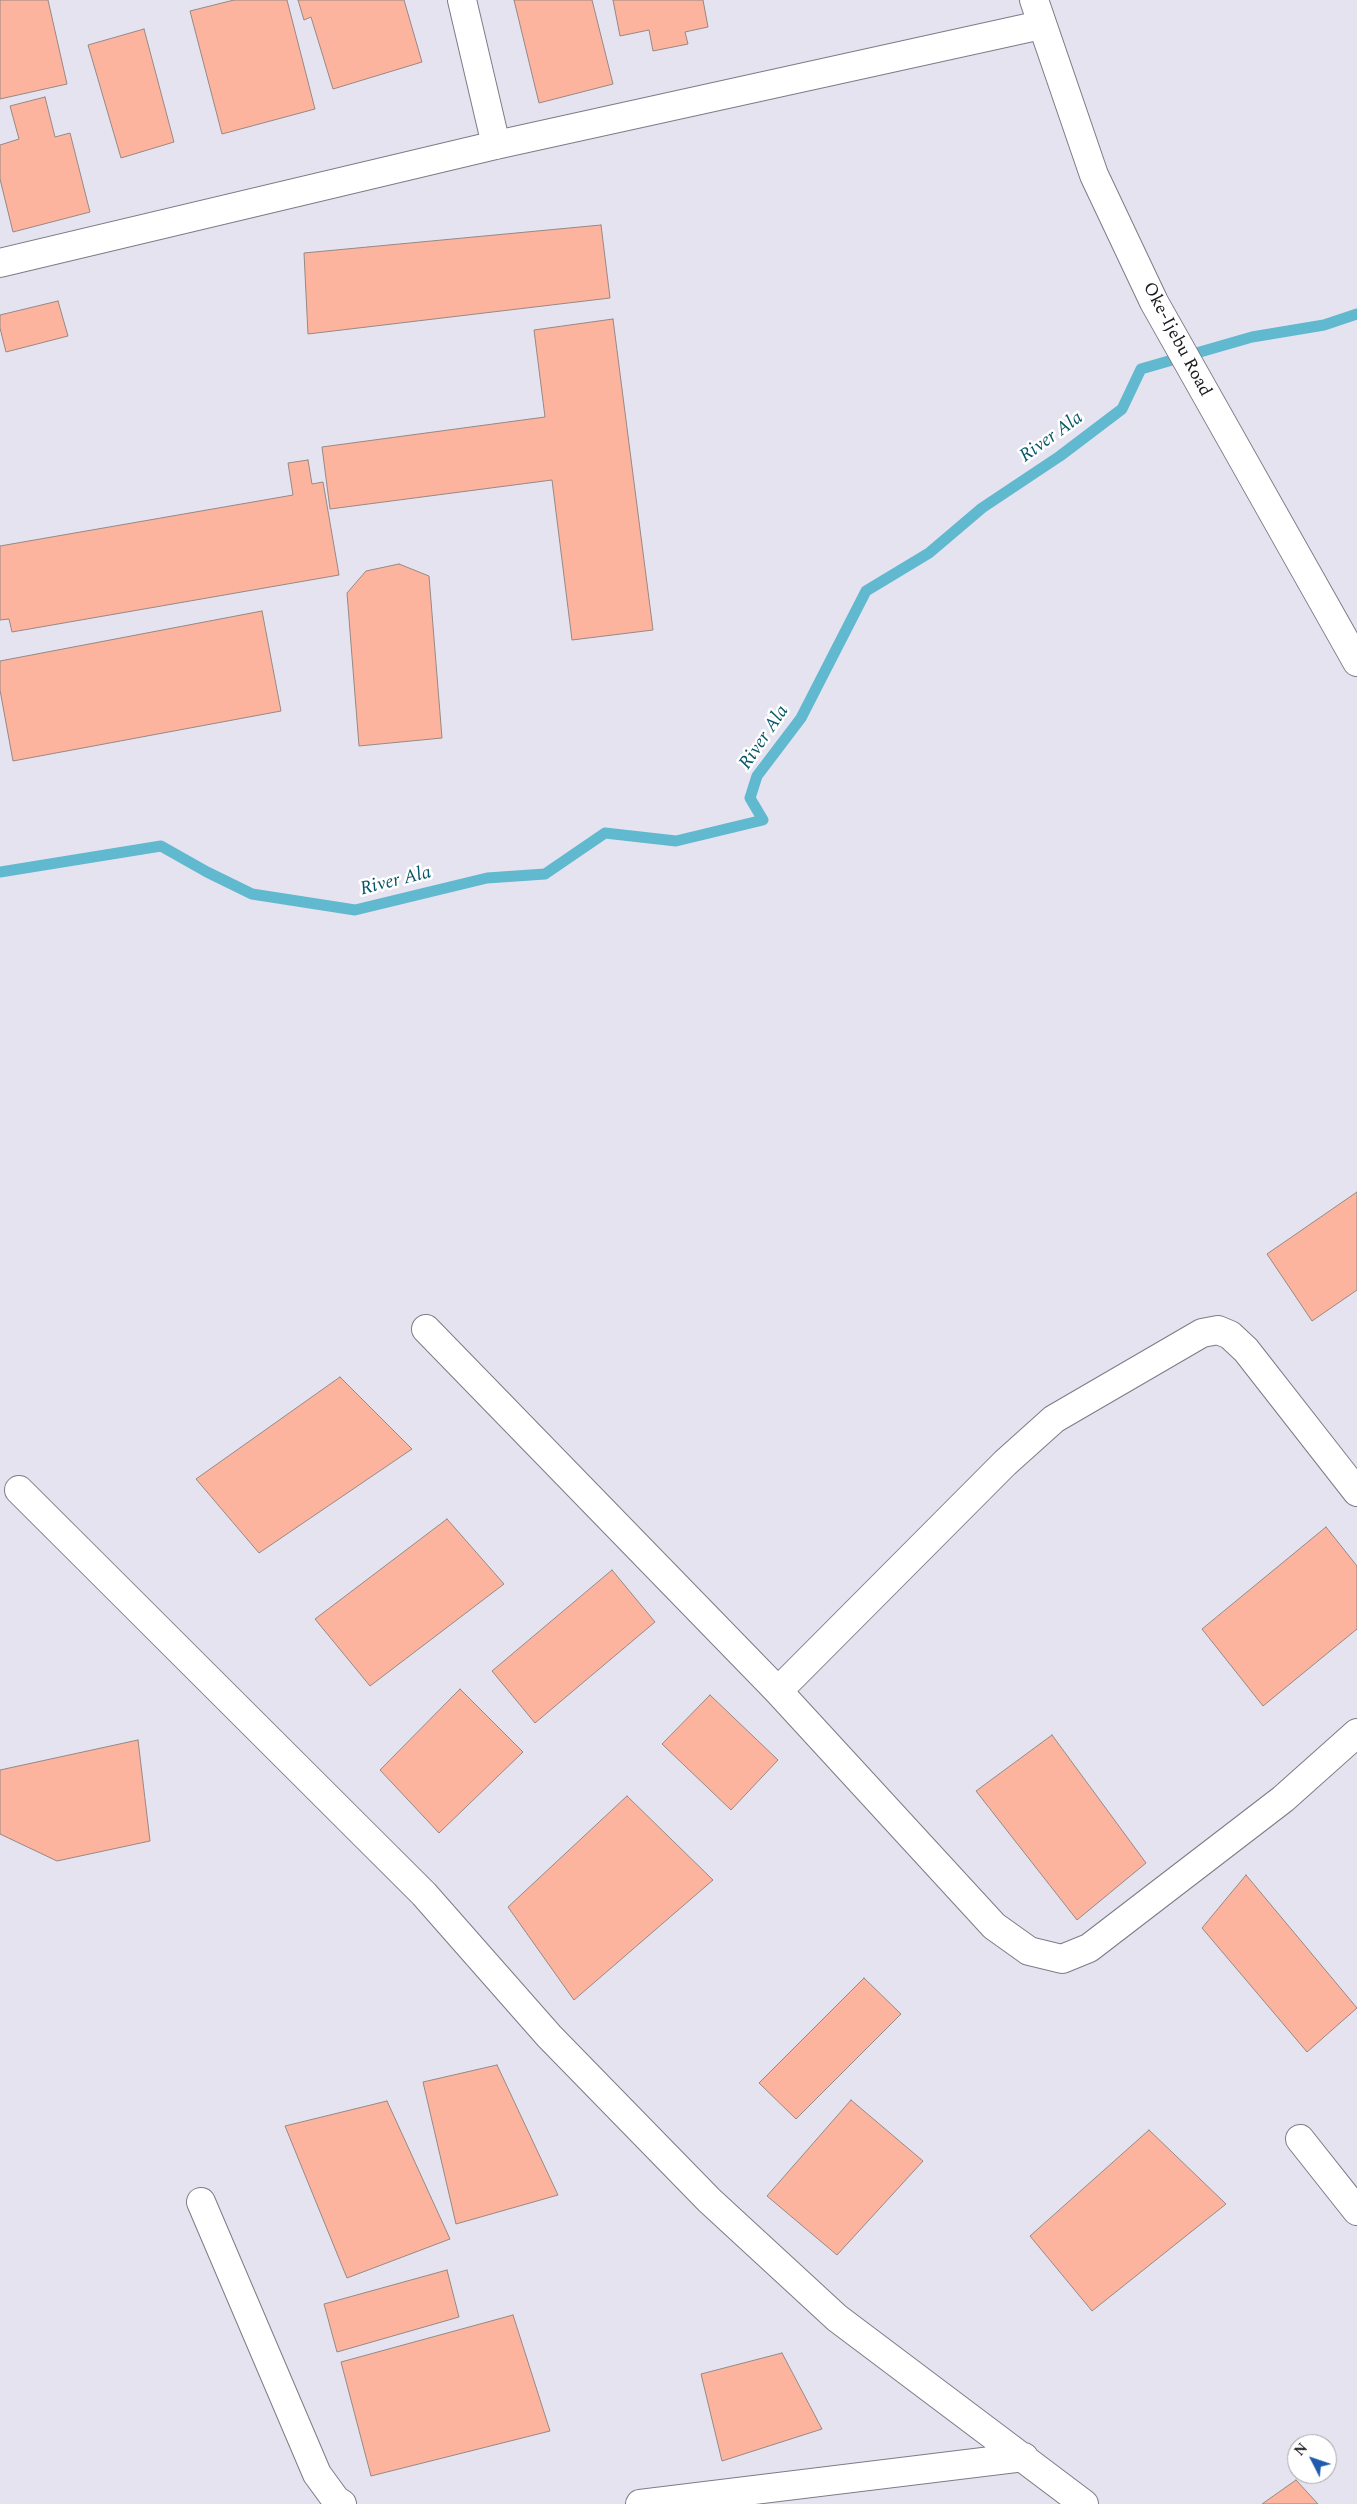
<!DOCTYPE html>
<style>
body{margin:0}
#map{position:relative;width:1357px;height:2504px;overflow:hidden;background:#e6e3f0;font-family:Spectral,serif}
canvas{display:block}
.north{position:absolute;left:1287px;top:2434px;width:50px;height:50px;box-sizing:border-box;background:#fff;border:1px solid #a4a3a5;border-radius:50%;rotate:311deg;font-size:14px;font-weight:700;line-height:20px;text-align:center;color:#1b1a1e}
.north::after{content:'';display:block;margin:auto;width:18px;height:22px;background:#1f5bac;clip-path:polygon(50% 0,100% 100%,50% 72%,0 100%)}
</style>
<div id="map">
<canvas width="1357" height="2504"></canvas>
<div class="north">N</div>
</div>
<script>
const ctx = document.querySelector('canvas').getContext('2d');
ctx.lineJoin = 'round';
const shape = rows => new Path2D(rows.map(r => 'M' + r).join(''));
function trace(path, color, width, dash) { ctx.strokeStyle = color; ctx.lineWidth = width; ctx.lineCap = dash ? 'butt' : 'round'; ctx.setLineDash(dash || []); ctx.stroke(path); }
function fill(path, color) { ctx.fillStyle = color; ctx.fill(path, 'evenodd'); }
function write(font, color, halo, rows, align = 'center') {
  ctx.font = font + ' Spectral,serif'; ctx.lineWidth = 5; ctx.setLineDash([]); ctx.textBaseline = 'middle'; ctx.strokeStyle = halo; ctx.fillStyle = color; for (const [text, x, y, turn = 0] of rows) {
    ctx.save(); ctx.translate(x, y); ctx.rotate((+turn || 0) * Math.PI / 180); ctx.textAlign = isNaN(turn) ? turn : align; if (halo) ctx.strokeText(text, 0, 0); ctx.fillText(text, 0, 0); ctx.restore();
  }
}
const stream = shape([
 [0,872,161,846,207,872,252,894,355,910,487,878,545,874,605,833,676,841,763,820,750,798,757,776,801,718,866,591,929,553,982,508,1060,456,1122,409,1141,369,1252,337,1324,325,1357,314]
]);
const building = shape([
 [0,0,48,0,67,84,0,99,0,0],
 [234,0,287,0,315,109,222,134,190,11,234,0],
 [298,0,404,0,422,62,333,89,311,17,304,20,298,0],
 [514,0,592,0,613,84,539,103,514,0],
 [613,0,703,0,708,27,685,32,688,44,653,51,649,30,620,36,613,0],
 [144,29,174,142,121,158,88,45,144,29],
 [45,97,55,137,70,133,90,212,13,232,0,179,0,145,19,139,10,106,45,97],
 [601,225,610,298,308,334,304,253,601,225],
 [58,301,68,336,6,352,0,328,0,315,58,301],
 [613,319,653,630,572,640,552,480,330,509,322,447,545,417,534,330,613,319],
 [308,460,312,484,323,482,339,575,12,632,9,619,0,620,0,546,293,495,288,463,308,460],
 [399,564,429,576,442,738,359,746,347,593,366,571,399,564],
 [262,611,281,711,13,761,0,690,0,661,262,611],
 [1357,1192,1357,1290,1312,1321,1267,1254,1357,1192],
 [340,1377,412,1449,259,1553,196,1479,340,1377],
 [447,1519,504,1584,370,1686,315,1619,447,1519],
 [1326,1527,1357,1566,1357,1629,1263,1706,1202,1629,1326,1527],
 [612,1570,655,1622,535,1723,492,1671,612,1570],
 [460,1689,523,1752,439,1833,380,1770,460,1689],
 [710,1695,778,1760,731,1810,662,1744,710,1695],
 [1052,1735,1146,1863,1077,1920,976,1791,1052,1735],
 [138,1740,150,1841,57,1861,0,1834,0,1770,138,1740],
 [627,1796,713,1880,574,2000,508,1907,627,1796],
 [1246,1875,1357,2008,1307,2052,1202,1928,1246,1875],
 [864,1978,901,2014,796,2119,759,2083,864,1978],
 [497,2065,558,2195,456,2224,423,2082,497,2065],
 [851,2100,923,2161,837,2255,767,2196,851,2100],
 [387,2101,450,2239,347,2278,285,2126,387,2101],
 [1149,2130,1226,2204,1092,2311,1030,2236,1149,2130],
 [447,2270,459,2317,337,2352,324,2304,447,2270],
 [513,2315,550,2431,371,2476,341,2362,513,2315],
 [782,2353,822,2429,722,2461,701,2374,782,2353],
 [1296,2480,1318,2504,1262,2504,1296,2480]
]);
const street = shape([
 [462,0,496,145],
 [0,263,496,145,1041,25],
 [426,1329,778,1691,994,1926,1029,1951,1062,1959,1089,1948,1283,1799,1357,1733],
 [19,1490,424,1894,549,2036,709,2200,837,2318,1084,2504],
 [778,1691,1005,1463,1054,1419,1202,1333,1218,1330,1230,1335,1246,1350,1357,1492],
 [1300,2139,1357,2211],
 [201,2202,317,2474,336,2500,342,2504],
 [640,2504,1024,2457]
]);
const secondary = shape([
 [1034,0,1094,175,1154,302,1357,662]
]);
const streetNames = [
 ["Oke-Ijebu Road",1176,340,62]
];
const waterNames = [
 ["River Ala",1052,438,-36],
 ["River Ala",765,738,-56],
 ["River Ala",396,882,-14]
];
trace(stream, '#60b9cf', 11);
fill(building, '#fdb49e');
trace(building, '#968884', 1);
trace(street, '#7e7b87', 30);
trace(secondary, '#7e7b87', 30);
trace(street, '#fff', 28);
trace(secondary, '#fff', 28);
write('18px', '#1b1a1e', '#fff', streetNames);
write('italic 19px', '#075767', '#fff', waterNames);
</script>
